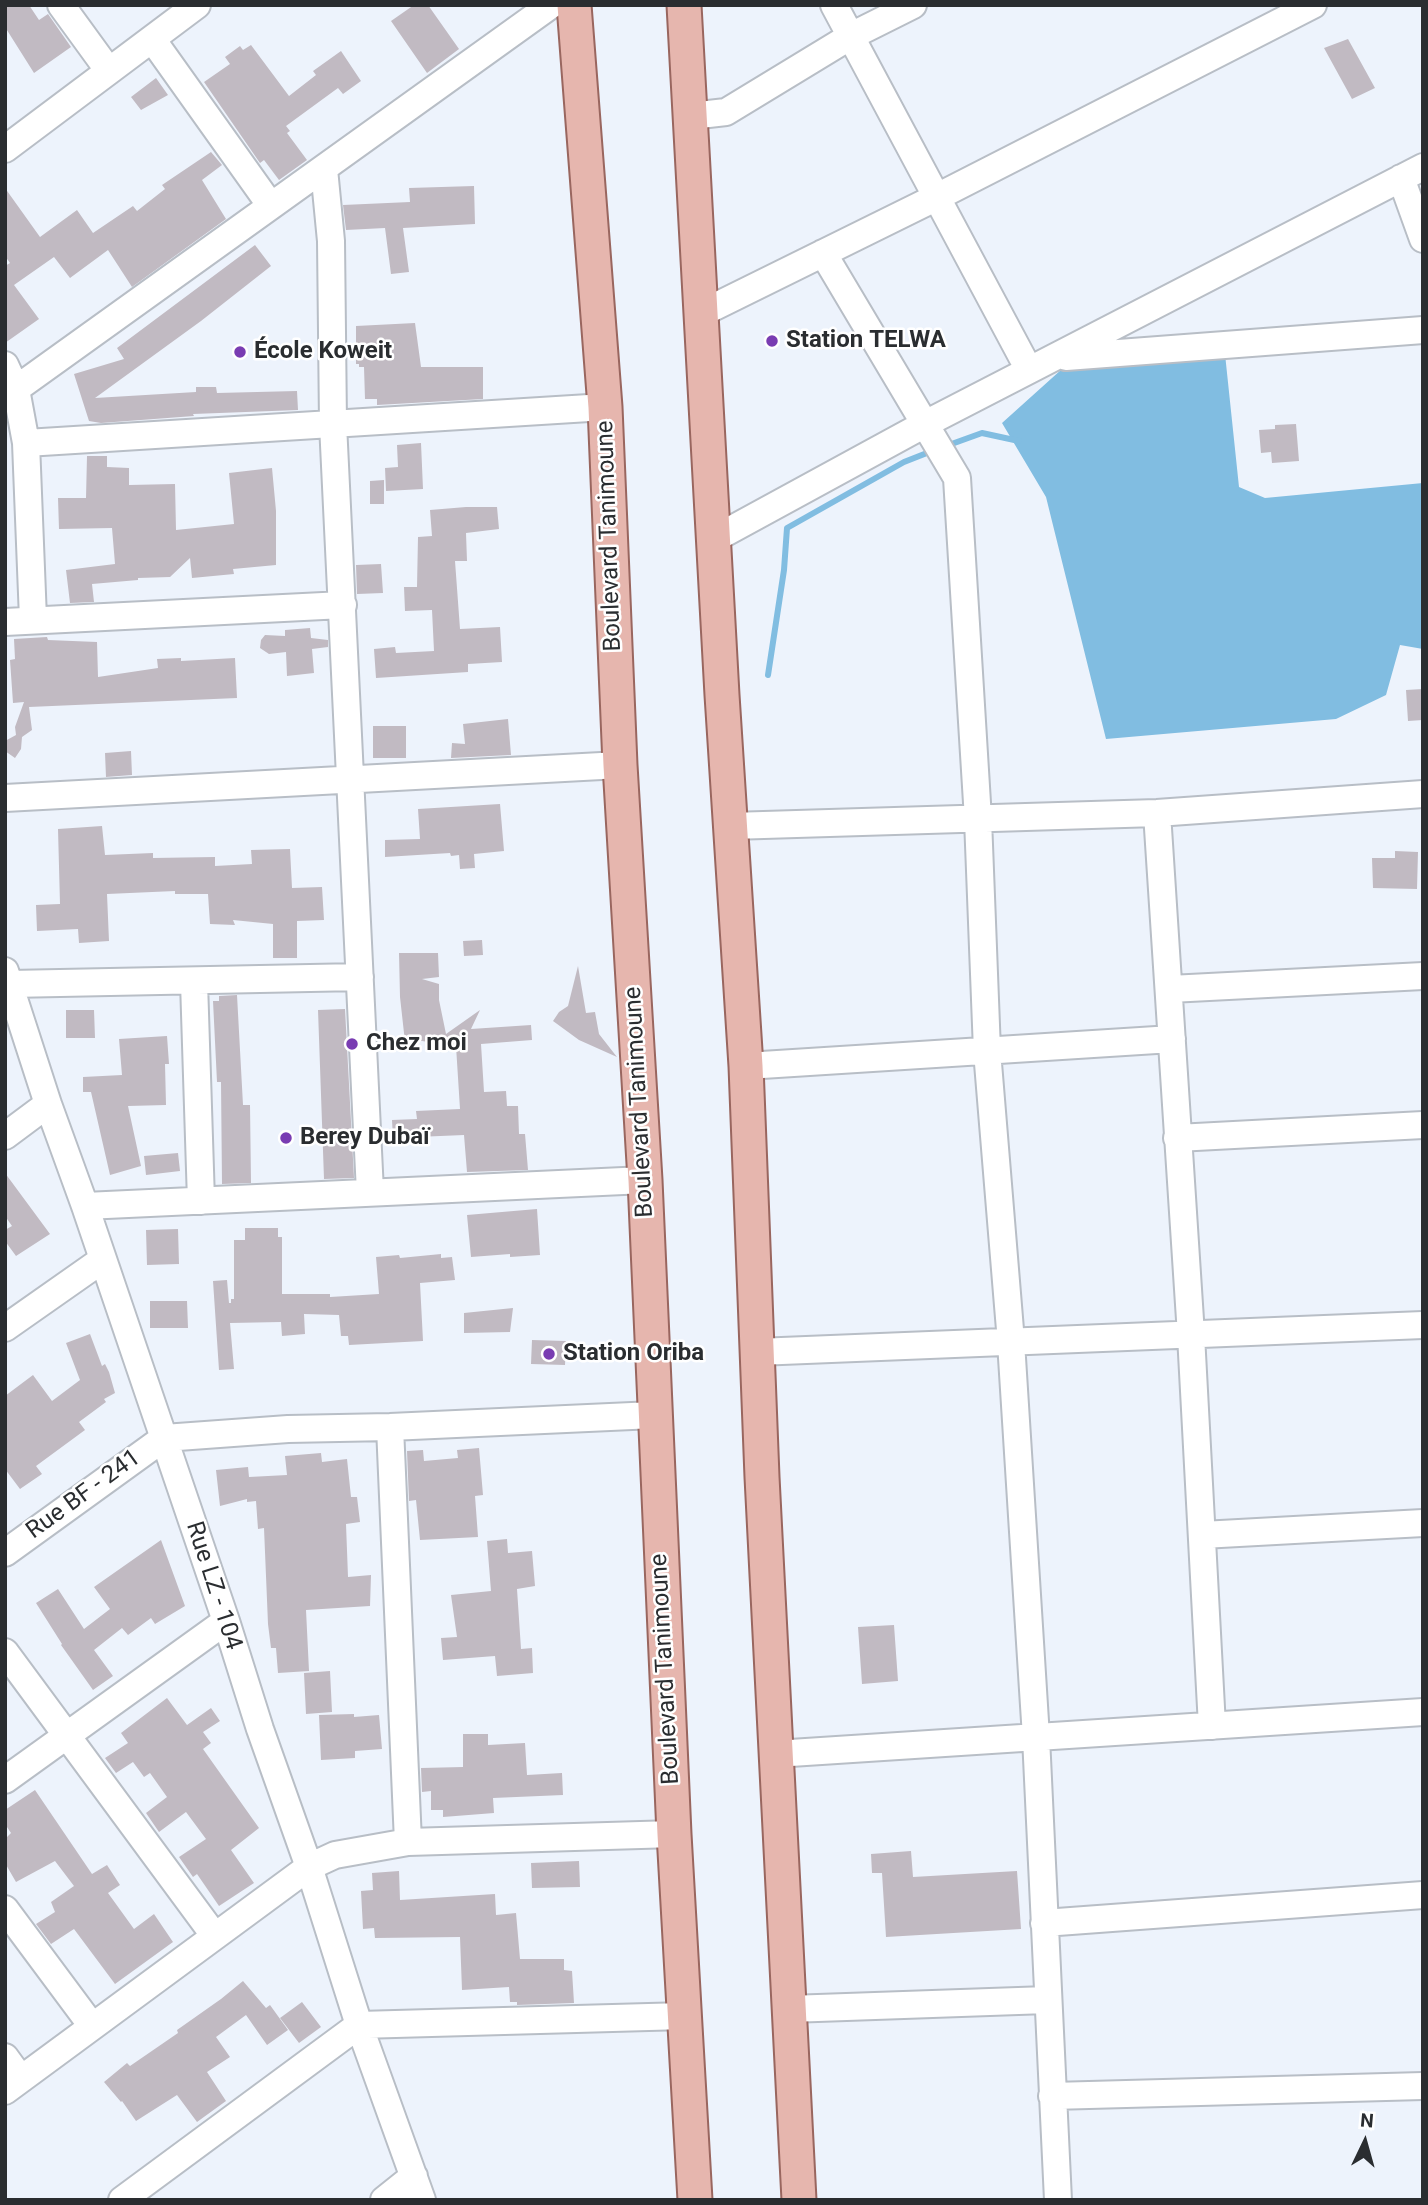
<!DOCTYPE html>
<meta charset="utf-8">
<style>
body{margin:0}
#map{position:relative;width:1428px;height:2205px;overflow:hidden;background:#edf3fc;font-family:Roboto,sans-serif}
canvas{display:block}
.frame{position:absolute;inset:0;border:7px solid #2a2d30;pointer-events:none}
.north{position:absolute;left:1330px;top:2107px;width:70px;height:70px;-webkit-text-stroke:5px #fff;paint-order:stroke;rotate:5deg;font-size:19px;font-weight:700;line-height:28px;text-align:center;color:#2a2d30}
.north::after{content:'';display:block;margin:auto;width:24px;height:32px;background:#2a2d30;clip-path:polygon(50% 0,100% 100%,50% 72%,0 100%)}
</style>
<div id="map">
<canvas width="1428" height="2205"></canvas>
<div class="frame"></div>
<div class="north">N</div>
</div>
<script>
const ctx = document.querySelector('canvas').getContext('2d');
ctx.lineJoin = 'round';
function fill(path, color) { ctx.fillStyle = color; ctx.fill(path, 'evenodd'); }
const shape = rows => new Path2D(rows.map(r => 'M' + r).join(''));
function trace(path, color, width, dash) { ctx.strokeStyle = color; ctx.lineWidth = width; ctx.lineCap = dash ? 'butt' : 'round'; ctx.setLineDash(dash || []); ctx.stroke(path); }
function write(font, color, halo, rows, align = 'center') {
  ctx.font = font + ' Roboto,sans-serif'; ctx.lineWidth = 5; ctx.setLineDash([]); ctx.textBaseline = 'middle'; ctx.strokeStyle = halo; ctx.fillStyle = color; for (const [text, x, y, turn = 0] of rows) {
    ctx.save(); ctx.translate(x, y); ctx.rotate((+turn || 0) * Math.PI / 180); ctx.textAlign = isNaN(turn) ? turn : align; if (halo) ctx.strokeText(text, 0, 0); ctx.fillText(text, 0, 0); ctx.restore();
  }
}
const water = shape([
 [1225,354,1239,487,1265,498,1423,483,1423,649,1400,645,1386,695,1336,719,1106,739,1046,497,1002,423,1072,360]
]);
const stream = shape([
 [946,446,982,433,1019,441],
 [768,675,784,570,787,528,904,462,932,451]
]);
const building = shape([
 [5,5,29,5,39,20,48,14,71,47,34,73,5,27],
 [414,5,428,5,459,49,427,73,391,21],
 [1348,39,1375,88,1352,99,1324,48],
 [251,45,289,96,316,75,313,71,341,51,361,81,343,94,338,88,286,126,290,131,287,133,307,160,279,180,264,160,260,163,204,82,230,64,225,57,240,46,243,50],
 [156,78,168,95,141,110,131,97],
 [211,152,222,165,202,180,226,219,132,287,108,250,70,278,54,257,14,285,39,319,5,343,5,266,10,263,5,256,5,188,40,237,77,210,93,233,133,206,137,211,165,189,162,185],
 [474,186,475,224,403,228,409,272,391,274,385,228,346,230,343,205,410,202,409,188],
 [255,245,271,266,201,321,95,398,196,392,196,387,216,387,217,393,297,391,298,410,193,414,194,416,101,423,89,421,74,374,124,359,117,348],
 [415,323,421,367,483,367,483,399,377,405,377,399,365,399,364,367,359,367,359,364,356,364,356,326],
 [1296,424,1299,461,1272,463,1271,452,1261,453,1259,430,1275,429,1275,425],
 [421,443,423,489,386,491,385,468,398,467,397,445],
 [87,456,107,456,107,467,129,468,129,485,175,484,176,530,234,524,229,473,272,468,276,511,276,565,233,569,234,574,192,578,190,558,170,577,138,578,138,580,92,584,94,602,70,603,66,570,115,564,112,528,59,529,58,498,86,498],
 [384,480,384,504,370,504,370,481],
 [466,507,497,507,499,529,466,533,467,561,455,561,460,629,500,627,502,662,468,664,468,672,376,678,374,649,395,647,396,653,434,651,432,610,405,611,404,587,417,587,418,537,432,536,430,510],
 [381,564,383,593,357,594,356,565],
 [310,628,311,638,328,640,328,647,312,649,314,673,287,676,286,652,269,654,260,648,261,640,265,635,285,636,285,630],
 [47,637,48,640,97,642,98,677,158,668,157,659,181,658,181,661,235,658,237,698,29,707,32,730,22,737,21,749,15,758,5,751,5,741,16,735,15,727,24,702,13,703,10,660,15,659,14,639],
 [1423,689,1423,720,1408,721,1406,690],
 [508,719,511,755,451,758,452,743,465,744,463,724],
 [373,726,406,726,406,758,373,758],
 [131,751,132,775,106,777,105,753],
 [500,804,504,851,474,854,475,868,460,869,459,855,451,856,450,853,385,857,385,840,420,839,418,809],
 [102,826,105,855,153,853,153,858,215,857,215,866,252,864,251,850,290,849,292,888,322,887,324,920,297,921,297,958,273,958,273,924,233,920,235,925,210,924,208,894,175,894,175,891,107,894,109,941,79,943,78,929,37,931,36,905,60,904,58,829],
 [1395,851,1418,852,1417,889,1373,888,1372,858,1395,858],
 [482,940,483,955,464,956,463,941],
 [399,953,438,953,439,977,422,979,439,984,439,1000,446,1034,480,1010,471,1029,531,1025,532,1040,481,1044,484,1092,506,1091,507,1106,518,1106,519,1134,525,1134,528,1170,467,1172,464,1135,393,1138,392,1120,417,1119,416,1111,460,1109,456,1046,422,1041,405,1042,400,997],
 [578,966,586,1013,595,1012,599,1034,617,1057,579,1040,553,1021,559,1012,568,1006],
 [237,995,243,1105,250,1105,251,1183,222,1184,221,1082,217,1082,213,1001,219,1001,219,996],
 [345,1009,354,1178,324,1179,318,1010],
 [66,1010,94,1010,95,1038,66,1038],
 [167,1036,169,1064,165,1064,166,1105,128,1106,141,1166,110,1175,91,1092,83,1092,83,1077,122,1075,119,1039],
 [178,1153,180,1171,146,1175,144,1156],
 [5,1173,50,1234,16,1256,5,1241,5,1230,12,1226,5,1216],
 [537,1209,540,1255,510,1257,510,1254,471,1257,467,1215],
 [245,1228,278,1228,278,1237,282,1237,282,1294,330,1294,330,1297,379,1294,376,1257,399,1255,400,1258,441,1254,441,1258,452,1257,455,1280,420,1283,423,1341,349,1345,348,1336,341,1336,339,1315,304,1314,305,1334,282,1336,281,1322,230,1323,234,1369,219,1370,213,1281,227,1280,229,1303,231,1303,231,1299,234,1299,234,1240,245,1240],
 [178,1229,179,1264,147,1265,146,1230],
 [150,1301,187,1301,188,1328,150,1328],
 [513,1308,510,1332,464,1333,464,1313],
 [90,1334,102,1366,105,1364,109,1372,115,1393,104,1399,106,1402,79,1422,85,1430,36,1466,42,1474,20,1489,5,1469,5,1396,33,1375,52,1401,80,1380,66,1343],
 [532,1340,566,1341,565,1365,531,1364],
 [479,1448,483,1495,475,1496,478,1537,420,1540,416,1500,409,1501,407,1451,423,1450,424,1461,458,1458,457,1450],
 [321,1453,322,1462,347,1459,351,1497,357,1497,360,1522,346,1524,348,1577,371,1575,370,1606,306,1610,309,1671,278,1673,276,1648,271,1648,268,1624,264,1528,258,1529,256,1501,247,1502,247,1499,220,1506,216,1470,248,1467,249,1477,287,1475,285,1456],
 [507,1539,508,1553,532,1551,535,1586,517,1589,521,1649,532,1648,533,1673,497,1676,495,1656,443,1660,441,1638,457,1637,451,1595,491,1591,487,1541],
 [161,1540,185,1606,155,1624,151,1618,128,1635,122,1628,94,1650,113,1676,93,1690,61,1645,62,1644,36,1603,58,1589,84,1629,110,1609,94,1587],
 [894,1625,898,1681,862,1684,858,1627],
 [330,1671,332,1712,306,1714,304,1673],
 [167,1698,187,1725,211,1708,220,1721,203,1732,211,1743,203,1749,259,1828,231,1850,254,1883,219,1906,197,1874,193,1877,179,1857,206,1839,186,1812,159,1832,146,1813,167,1797,150,1773,144,1777,133,1762,116,1773,105,1758,128,1743,121,1733],
 [354,1714,354,1717,379,1715,382,1749,355,1751,355,1758,321,1760,319,1715],
 [463,1734,488,1734,488,1745,525,1743,527,1775,562,1773,563,1795,493,1798,494,1813,443,1817,443,1810,431,1810,431,1791,422,1792,421,1768,463,1767],
 [35,1790,92,1874,107,1865,120,1885,108,1893,134,1929,154,1914,173,1942,115,1984,74,1929,51,1944,36,1924,55,1912,51,1902,74,1886,55,1861,16,1882,5,1863,5,1839,11,1833,5,1824,5,1810],
 [911,1851,913,1877,1017,1871,1021,1929,886,1937,882,1873,872,1873,871,1854],
 [579,1861,580,1887,532,1888,531,1863],
 [399,1871,400,1900,495,1894,496,1915,516,1913,520,1959,564,1959,564,1970,572,1971,574,2003,517,2005,517,2002,510,2002,509,1987,462,1990,460,1937,375,1938,374,1928,363,1929,361,1891,373,1890,372,1873],
 [243,1981,266,2008,270,2005,288,2030,267,2045,246,2015,216,2037,230,2057,207,2072,226,2101,197,2122,177,2095,136,2121,122,2101,121,2102,104,2082,127,2063,130,2066,178,2033,177,2030,221,1999],
 [302,2002,321,2027,299,2043,280,2018]
]);
const minor = shape([
 [61,5,109,71],
 [834,5,1029,370],
 [152,39,271,206],
 [691,116,726,112,851,36,913,5],
 [5,149,197,5],
 [324,169,331,241,333,424,370,1192],
 [1401,178,1423,239],
 [823,253,957,478,978,819,987,1051,1011,1342,1036,1737,1058,2200],
 [702,313,937,197,1313,5],
 [1066,357,1423,330],
 [5,365,16,389,26,443,33,619],
 [16,389,551,5],
 [26,443,605,407],
 [714,539,925,424,1423,167],
 [5,622,343,605],
 [5,798,620,765],
 [1157,813,1191,1335,1212,1726],
 [731,826,1157,813,1423,794],
 [5,971,48,1104,85,1206,226,1621,260,1729,309,1867,359,2025,422,2200],
 [194,982,201,1201],
 [10,984,360,977],
 [1170,989,1423,976],
 [746,1066,1172,1039],
 [5,1136,48,1104],
 [1177,1138,1423,1125],
 [85,1206,645,1180],
 [5,1328,102,1260],
 [757,1352,1423,1325],
 [390,1427,408,1842],
 [164,1438,288,1429,390,1427,654,1415],
 [1202,1535,1423,1523],
 [5,1553,164,1438],
 [5,1652,214,1935],
 [775,1754,1423,1712],
 [5,1780,226,1621],
 [5,1909,92,2026],
 [1044,1923,1423,1895],
 [789,2009,1047,2000],
 [5,2057,21,2079],
 [5,2091,309,1867,335,1855,408,1842,674,1834],
 [1052,2096,1423,2086],
 [122,2200,359,2025,685,2016],
 [384,2200,414,2176]
]);
const major = shape([
 [574,5,605,407,620,765,645,1180,674,1834,695,2200],
 [684,5,722,695,746,1066,762,1477,799,2200]
]);
const markers = [
 [772,341,7,"#793cb2"],
 [240,352,7,"#793cb2"],
 [352,1044,7,"#793cb2"],
 [286,1138,7,"#793cb2"],
 [549,1354,7,"#793cb2"]
];
const poiNames = [
 ["Station TELWA",786,341],
 ["École Koweit",254,352],
 ["Chez moi",366,1044],
 ["Berey Dubaï",300,1138],
 ["Station Oriba",563,1354]
];
const streetNames = [
 ["Boulevard Tanimoune",610,536,-92],
 ["Boulevard Tanimoune",640,1102,-93],
 ["Rue BF - 241",84,1495,-36],
 ["Rue LZ - 104",213,1586,72],
 ["Boulevard Tanimoune",666,1669,-93]
];
fill(water, '#81bde1');
trace(stream, '#81bde1', 6);
fill(building, '#c1bac2');
trace(minor, '#b8bec6', 30);
trace(major, '#99665f', 37);
trace(minor, '#fff', 26);
trace(major, '#e6b6ae', 33);
for (const [x, y, r, color] of markers) { const dot = new Path2D(); dot.arc(x, y, r, 0, 2 * Math.PI); ctx.fillStyle = color; ctx.fill(dot); trace(dot, '#fff', 2.5); }
write('bold 24px', '#2a2d30', '#fff', poiNames, 'left');
write('24px', '#2a2d30', '#fff', streetNames);
</script>
